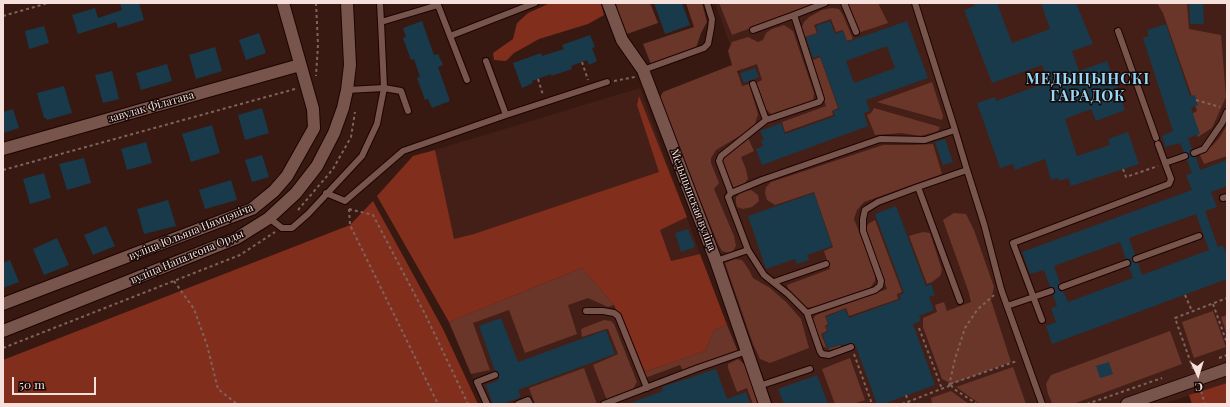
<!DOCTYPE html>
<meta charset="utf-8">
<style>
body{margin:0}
#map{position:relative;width:1230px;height:407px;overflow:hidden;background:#371912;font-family:"Playfair Display",serif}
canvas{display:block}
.frame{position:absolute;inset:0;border:4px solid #f6e0db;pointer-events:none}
.north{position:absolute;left:1178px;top:355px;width:40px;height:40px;-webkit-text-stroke:3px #150806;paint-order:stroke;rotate:176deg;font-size:11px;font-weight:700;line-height:16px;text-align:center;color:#f6e0db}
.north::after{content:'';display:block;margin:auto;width:14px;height:18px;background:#f6e0db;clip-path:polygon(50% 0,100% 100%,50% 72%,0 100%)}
.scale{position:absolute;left:12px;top:377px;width:84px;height:18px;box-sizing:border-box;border:2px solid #f6e0db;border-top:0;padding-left:5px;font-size:12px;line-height:14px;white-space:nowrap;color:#f6e0db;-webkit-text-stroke:3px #150806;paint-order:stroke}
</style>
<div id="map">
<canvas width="1230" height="407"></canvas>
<div class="frame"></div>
<div class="north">С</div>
<div class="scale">50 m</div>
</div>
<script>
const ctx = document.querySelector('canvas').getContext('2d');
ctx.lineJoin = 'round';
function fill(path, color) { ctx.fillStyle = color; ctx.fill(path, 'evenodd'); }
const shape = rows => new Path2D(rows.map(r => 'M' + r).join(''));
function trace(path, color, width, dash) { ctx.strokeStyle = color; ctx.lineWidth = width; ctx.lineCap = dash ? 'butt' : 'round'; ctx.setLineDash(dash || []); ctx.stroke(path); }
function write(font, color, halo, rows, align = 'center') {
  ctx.font = font + ' "Playfair Display",serif'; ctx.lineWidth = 3; ctx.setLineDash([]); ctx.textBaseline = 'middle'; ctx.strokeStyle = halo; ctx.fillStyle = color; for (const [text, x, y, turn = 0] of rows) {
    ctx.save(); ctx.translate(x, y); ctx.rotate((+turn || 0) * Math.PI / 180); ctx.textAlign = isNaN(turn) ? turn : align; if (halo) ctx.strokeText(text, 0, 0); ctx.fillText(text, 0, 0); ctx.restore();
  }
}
const built = shape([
 [715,3,1227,3,1227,383,1163,404,773,404,722,259,661,103,740,72],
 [640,88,700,254,758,404,484,404,402,211,435,150]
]);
const green = shape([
 [613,3,650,3,658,23,624,35],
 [686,3,702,3,707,22,701,33,696,48,651,64,643,44,694,27],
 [719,3,819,3,732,35],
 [846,3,878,3,888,23,858,33],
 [1157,3,1187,3,1189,29,1221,35,1226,97,1212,128,1198,137,1190,115,1197,111,1163,13],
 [832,8,839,9,843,15,853,39,847,41,843,30,836,32,831,19,814,25,817,33,805,37,813,60,820,57,838,108,832,111,833,115,785,132,782,122,826,106,802,36,801,29,804,22,809,17,822,10],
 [784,25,793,31,814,93,813,102,772,115,766,109,756,83,762,80,757,64,737,71,742,86,749,84,758,114,755,124,743,134,716,150,711,158,711,163,719,183,714,189,734,236,736,246,733,251,729,253,722,251,718,244,659,99,663,92,732,65,728,51,732,42,748,37,758,42,763,40,766,33,772,29],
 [932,82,943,116,942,120,877,102],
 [874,108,940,127,938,131,932,133,920,136,901,133,875,135,867,115,871,113],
 [1227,125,1227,156,1204,164,1199,153,1206,150,1213,145,1220,137],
 [748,138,754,151,741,157,746,169,748,179,744,184,734,188,728,185,721,159],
 [933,144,942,174,864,202,857,210,854,219,875,272,875,281,870,288,814,307,805,308,791,298,787,285,830,269,824,251,833,247,814,192,775,205,767,200,765,193,766,187,771,182,883,145,915,145],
 [751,190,758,195,759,201,752,207,743,209,737,207,736,203,736,197,741,192],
 [954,213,966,214,974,230,994,287,991,300,1011,362,952,384,942,379,923,327,923,318,937,312,935,305,944,302,947,311,971,302,969,293,943,220],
 [875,220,902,292,897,294,898,299,849,316,846,308,825,316,828,324,825,326,827,331,821,334,827,349,840,345,842,348,829,350,823,346,813,323,813,319,816,315,887,289,866,229,868,224],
 [923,232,930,233,942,270,940,276,932,282,927,284,909,236],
 [735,259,742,260,749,270,753,278,770,288,786,302,801,319,809,348,770,363,760,359,753,344,725,263],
 [582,268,614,305,608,307,588,298,568,305,577,334,525,353,509,310,473,323,490,370,471,374,449,322],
 [1213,311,1226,347,1194,358,1182,322],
 [1227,315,1227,335,1221,317],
 [604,320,611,321,614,324,637,382,632,391,607,400,593,365,618,354,608,329,606,329,582,337,581,330,583,328],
 [727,325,739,354,683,371,680,365,645,378,644,372,705,351,714,330],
 [1170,331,1182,364,1073,404,1055,404,1052,403,1048,394,1046,384,1051,375],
 [850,358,865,400,853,404,835,404,822,369],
 [738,359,742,362,748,369,759,404,753,404,747,388,737,392,728,368,728,364],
 [1013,367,1026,404,980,404,956,387],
 [584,368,597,404,535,404,529,388],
 [951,391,969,404,932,404,931,398]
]);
const forest = shape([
 [550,3,601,3,604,15,588,24,539,39,514,53,506,61,494,60,493,53,513,39,517,23,528,13],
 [639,96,687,217,660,230,671,261,700,254,727,325,714,330,705,351,644,372,614,305,582,268,449,322,377,196,413,156,435,150,454,239,474,234,659,172,637,105],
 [373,201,443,329,478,404,3,404,3,360,350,225],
 [1227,383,1227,404,1192,404,1189,395]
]);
const building = shape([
 [120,3,139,3,144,20,118,28,116,22,78,34,72,15,95,8,98,18,122,10],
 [654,3,682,3,690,25,665,34],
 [973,3,997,3,1012,43,1050,29,1041,3,1076,3,1093,44,1072,51,1079,71,1107,61,1125,110,1096,121,1091,109,1065,119,1077,156,1110,145,1108,139,1128,132,1139,164,1071,186,1068,178,1059,181,1058,178,1051,180,1045,159,1015,170,1013,164,1000,168,977,103,995,97,996,101,1048,82,1042,65,992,83,964,10,975,6],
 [1189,3,1203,3,1204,24,1190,24],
 [422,21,434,55,438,54,443,65,438,67,450,101,432,108,428,99,425,100,417,78,420,77,414,59,411,60,403,38,406,37,403,28],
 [830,21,835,34,843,31,847,42,907,21,928,78,866,100,870,111,864,113,868,126,762,165,756,149,763,146,761,141,764,140,760,131,781,123,785,134,835,116,833,111,839,109,820,56,813,58,806,37,818,33,816,26],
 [887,46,895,68,854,83,846,61],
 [1166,24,1190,96,1195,95,1198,105,1191,108,1200,134,1188,138,1192,149,1190,152,1190,155,1193,157,1196,157,1200,170,1227,160,1227,186,1211,192,1217,207,1205,211,1218,247,1223,245,1227,256,1227,279,1052,344,1046,326,1056,322,1051,308,1057,306,1053,295,1055,290,1054,287,1050,287,1044,270,1030,274,1022,252,1192,190,1186,175,1192,173,1187,160,1189,157,1189,154,1186,152,1184,152,1180,143,1165,147,1162,136,1173,131,1143,38,1149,36,1147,30],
 [1196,214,1209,250,1142,275,1138,263,1135,263,1132,261,1132,258,1135,255,1129,238],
 [1120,242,1126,259,1130,259,1131,262,1131,266,1129,267,1133,278,1068,302,1063,291,1061,291,1058,289,1058,286,1060,283,1054,266],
 [44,26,49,43,29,49,25,31],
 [259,33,266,53,246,60,239,40],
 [590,35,595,47,592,48,597,61,589,65,587,60,571,66,572,69,551,76,551,74,532,81,533,83,522,88,513,63,541,53,542,56,564,49,562,45],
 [215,47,222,71,196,79,189,55],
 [167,64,172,81,141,90,136,73],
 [755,68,759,77,744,83,740,73],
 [112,71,119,99,103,103,95,75],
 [64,86,72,113,47,120,46,118,44,118,37,93],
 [262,108,269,133,245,140,238,115],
 [13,109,19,128,3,133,3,112],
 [212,125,220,153,191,162,182,134],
 [945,139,953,162,943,165,935,142],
 [146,142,152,163,127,170,121,149],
 [262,155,269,177,252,182,245,160],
 [84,158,91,183,67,190,59,164],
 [44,173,51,198,30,204,23,179],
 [231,180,237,200,205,209,199,190],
 [814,193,832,246,807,255,809,260,797,264,795,259,766,269,748,216],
 [168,200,176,226,144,234,137,209],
 [896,206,926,286,931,284,935,295,929,297,934,310,919,316,921,321,913,324,935,385,883,404,877,404,855,344,850,343,841,346,841,344,828,349,822,334,828,332,826,326,829,325,826,317,845,309,849,318,901,299,899,295,904,293,875,214],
 [106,226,115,246,93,255,84,235],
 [688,229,695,247,681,252,675,233],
 [57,238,69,265,44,275,33,249],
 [10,260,19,282,3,288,3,263],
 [501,318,518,362,606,330,615,354,518,390,521,397,502,404,493,404,486,385,499,380,499,374,495,371,479,326],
 [1109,362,1113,374,1100,378,1096,366],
 [716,369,727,399,746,392,750,404,630,404,630,403,663,391,662,387],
 [817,375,828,404,784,404,778,389]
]);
const path = shape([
 [316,3,318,44,316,76],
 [3,16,48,3],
 [582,62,588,80],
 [538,79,543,95],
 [614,81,635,77],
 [1196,100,1220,107],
 [1123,169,1126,177,1158,166],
 [3,170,295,89],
 [349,209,373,215,425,314,468,404],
 [349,209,350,225,438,404],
 [298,210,333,169,351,137,355,112],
 [174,281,194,309,207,345,218,389,237,404],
 [1185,295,1192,311],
 [1213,304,1227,343],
 [919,328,942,389],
 [3,348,240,255,275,232],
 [854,354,872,404],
 [1219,358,1227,355],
 [1193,369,1175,318,1227,298],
 [950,384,1017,361],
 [949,386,955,359,965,328,977,310,994,295],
 [1201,391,1205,404],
 [906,395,909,404],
 [902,404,949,386,950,384,954,389,977,404],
 [1087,404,1162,378]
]);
const lane = shape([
 [380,3,381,22,438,5,467,80],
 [844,3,856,32],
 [753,30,794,15],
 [1118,31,1156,138],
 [450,36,535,3],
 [486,61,506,115],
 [643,70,704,48,708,44,711,28,712,19,707,3],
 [753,84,766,120],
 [347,90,384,88,381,22],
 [955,130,967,170],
 [1158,144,1165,163],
 [1194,153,1204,149,1222,123,1227,112],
 [326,193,345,201,403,151,506,115,607,82],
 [731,193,719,161,721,156,766,120,819,102,821,99,794,15,825,3],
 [1223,198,1227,197],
 [269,218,282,228,292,228,308,214,362,156,377,124,384,88,401,91,408,111],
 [748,250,728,197,731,193,762,180,880,139,925,140,955,130,915,3],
 [1136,259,1199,236],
 [716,261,748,250,764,275,788,294,807,313,875,290,880,286,881,281,863,231,863,219,865,210,878,202,918,187],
 [774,282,826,264],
 [1062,287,1127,263],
 [960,301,918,187,967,170,984,224,1001,289,1042,404],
 [1007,306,1051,291],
 [586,311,603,311,614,313,618,316,647,388],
 [807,313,820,351,822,354,829,355,851,347],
 [1042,320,1013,243,1169,184,1171,179,1165,163,1185,156],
 [759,386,810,369],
 [487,404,477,382,495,375],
 [518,404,528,400,530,404],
 [604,404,698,368,747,351]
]);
const street = shape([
 [608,3,622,40,643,70,716,261,765,404],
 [3,149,300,65],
 [3,304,252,209,274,191,287,176,314,128,313,109,283,3],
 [3,331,237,238,269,218,296,193,317,166,334,133,343,108,347,90,350,65,347,3],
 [1127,404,1227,369]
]);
const streetNames = [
 ["завулак Філатава",151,107,-16],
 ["Медыцынская вуліца",693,200,69],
 ["вуліца Юльяна Нямцэвіча",191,232,-22],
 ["вуліца Напалеона Орды",187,257,-23]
];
const districtNames = [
 ["МЕДЫЦЫНСКІ",1088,79],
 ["ГАРАДОК",1088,96]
];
fill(built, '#441f17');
fill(green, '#6a362a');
fill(forest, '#822e1c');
fill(building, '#183a4a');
trace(lane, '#1d0301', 8);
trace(street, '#1d0301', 14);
trace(path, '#7f645d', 2, [3, 3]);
trace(lane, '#77544c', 6);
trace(street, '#77544c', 12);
write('11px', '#f6e0db', '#150806', streetNames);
ctx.letterSpacing = '1px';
write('bold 15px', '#97d7f8', '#150806', districtNames);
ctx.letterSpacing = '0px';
</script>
